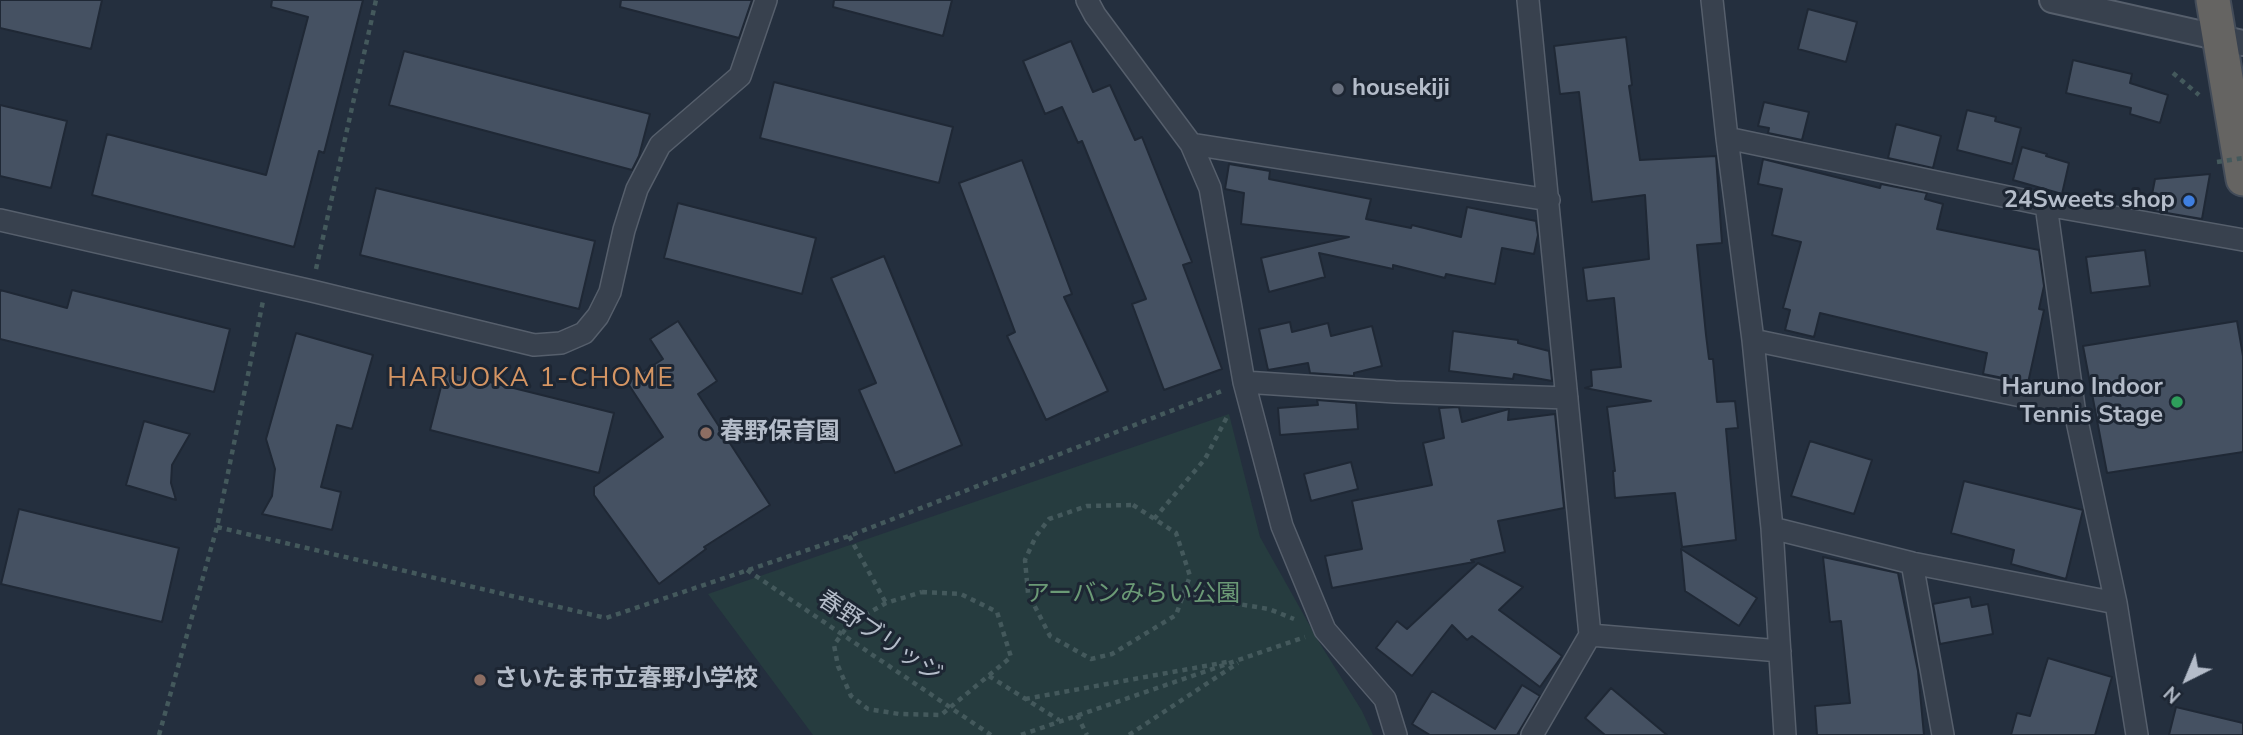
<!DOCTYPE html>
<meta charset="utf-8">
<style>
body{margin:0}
#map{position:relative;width:2243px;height:735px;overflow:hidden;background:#242f3e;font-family:"Nunito Sans",sans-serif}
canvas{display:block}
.north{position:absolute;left:2152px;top:644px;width:70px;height:70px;-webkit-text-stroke:5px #1d2633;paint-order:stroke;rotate:223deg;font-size:19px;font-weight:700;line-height:28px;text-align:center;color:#b4bcc9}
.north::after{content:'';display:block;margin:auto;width:24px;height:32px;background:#b4bcc9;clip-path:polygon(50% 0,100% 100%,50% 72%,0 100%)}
</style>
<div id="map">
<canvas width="2243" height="735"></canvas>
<div class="north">N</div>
</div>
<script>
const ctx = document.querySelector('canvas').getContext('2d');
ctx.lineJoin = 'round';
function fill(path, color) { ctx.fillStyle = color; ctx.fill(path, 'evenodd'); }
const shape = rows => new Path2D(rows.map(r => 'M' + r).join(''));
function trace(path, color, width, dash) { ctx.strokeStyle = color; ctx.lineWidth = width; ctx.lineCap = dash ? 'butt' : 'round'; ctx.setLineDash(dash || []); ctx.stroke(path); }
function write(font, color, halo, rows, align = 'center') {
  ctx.font = font + ' "Nunito Sans","Noto Sans JP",sans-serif'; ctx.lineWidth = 6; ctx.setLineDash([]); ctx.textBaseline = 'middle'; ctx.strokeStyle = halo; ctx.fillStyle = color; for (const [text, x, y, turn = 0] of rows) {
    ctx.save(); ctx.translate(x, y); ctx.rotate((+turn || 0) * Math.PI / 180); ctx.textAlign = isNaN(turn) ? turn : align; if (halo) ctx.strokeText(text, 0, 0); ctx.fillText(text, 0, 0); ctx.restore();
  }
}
const green = shape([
 [1229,414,1260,537,1319,642,1362,711,1373,735,813,735,708,594]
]);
const building = shape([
 [0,0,102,0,91,49,0,28,0,0],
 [272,0,363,0,324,153,319,151,294,247,92,195,107,134,266,175,308,17,271,7,272,0],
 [621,0,752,0,739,38,620,7,621,0],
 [834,0,952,0,943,36,833,7,834,0],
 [1808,9,1857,22,1846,62,1798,49,1808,9],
 [1626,37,1632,85,1629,86,1640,160,1716,156,1722,243,1697,245,1706,335,1709,359,1713,359,1717,402,1735,401,1738,428,1726,429,1736,540,1682,547,1675,493,1615,498,1613,471,1615,471,1607,407,1651,401,1585,388,1592,386,1591,370,1621,367,1614,298,1587,301,1583,268,1649,259,1645,195,1592,202,1579,92,1560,94,1554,46,1626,37],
 [1071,41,1093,92,1110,85,1135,140,1142,137,1192,262,1183,265,1222,369,1164,390,1132,304,1146,299,1082,141,1078,143,1062,107,1045,114,1023,61,1071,41],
 [404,51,650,114,639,156,632,170,389,105,404,51],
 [2073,60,2132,74,2130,83,2168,95,2160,123,2130,114,2131,108,2066,93,2073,60],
 [774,82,953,127,939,183,760,138,774,82],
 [1764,102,1809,112,1802,140,1768,133,1769,128,1758,126,1764,102],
 [0,105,67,121,51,188,0,176,0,105],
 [1967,110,1996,117,1995,121,2021,128,2012,164,1957,150,1967,110],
 [1896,124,1941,136,1933,168,1888,158,1896,124],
 [2022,147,2047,154,2046,156,2069,163,2062,194,2013,180,2022,147],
 [1763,159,1880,188,1881,184,1927,193,1925,199,1943,204,1937,229,2039,250,2044,286,2039,309,2044,310,2028,383,1983,374,1987,353,1820,313,1814,337,1785,330,1790,310,1783,308,1801,242,1772,235,1782,189,1758,184,1763,159],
 [1022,160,1072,294,1064,297,1108,391,1046,420,1007,336,1015,332,959,183,1022,160],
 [1229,164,1270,171,1269,179,1371,199,1366,219,1411,228,1412,225,1461,237,1467,207,1536,221,1538,235,1534,254,1502,248,1495,284,1446,274,1445,278,1393,265,1393,269,1319,253,1325,277,1269,292,1261,258,1349,237,1241,224,1244,193,1225,189,1229,164],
 [2210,174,2202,219,2149,210,2155,179,2210,174],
 [376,188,595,241,579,309,360,255,376,188],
 [678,203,816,238,802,294,664,258,678,203],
 [2145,250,2150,286,2091,293,2086,257,2145,250],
 [884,256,962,445,895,473,859,390,876,383,831,278,884,256],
 [0,290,67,308,72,290,230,329,214,392,0,339,0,290],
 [678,321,717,381,698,394,770,505,704,547,706,549,659,584,594,495,594,487,663,437,627,382,663,359,650,339,678,321],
 [2237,321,2243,356,2243,452,2107,473,2083,346,2237,321],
 [1290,322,1292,332,1328,323,1331,336,1372,326,1382,366,1354,373,1354,376,1310,373,1308,363,1268,370,1259,329,1290,322],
 [1453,331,1518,340,1518,343,1549,351,1552,381,1514,374,1513,379,1449,371,1453,331],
 [296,333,373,355,352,429,337,425,321,487,341,492,332,530,262,514,272,496,275,469,266,439,296,333],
 [445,371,614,413,599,473,430,430,445,371],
 [1317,400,1356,403,1358,429,1280,435,1278,408,1318,405,1317,400],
 [1459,407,1462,422,1509,409,1508,420,1555,414,1564,508,1498,521,1505,552,1471,560,1474,562,1332,588,1325,556,1362,549,1352,501,1432,485,1423,443,1444,438,1439,408,1459,407],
 [144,421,190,434,172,465,171,483,176,500,126,485,144,421],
 [1810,441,1872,460,1854,514,1791,496,1810,441],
 [1351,462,1358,489,1311,501,1304,474,1351,462],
 [1964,481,2083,510,2066,579,2011,564,2014,550,1951,533,1964,481],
 [19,509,179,548,162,622,1,584,19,509],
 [1681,549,1757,598,1739,626,1685,591,1681,549],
 [1823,557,1898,573,1918,671,1924,735,1817,735,1815,706,1850,703,1841,621,1830,622,1823,557],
 [1478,563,1523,587,1499,610,1562,656,1540,687,1472,636,1467,640,1452,625,1412,676,1376,648,1397,621,1407,629,1478,563],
 [1970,597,1972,607,1988,604,1993,634,1940,644,1933,604,1970,597],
 [2048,658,2112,677,2095,735,2011,735,2017,713,2030,716,2048,658],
 [1522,685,1540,696,1517,735,1430,735,1412,724,1432,691,1495,729,1522,685],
 [1611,688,1667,735,1605,735,1585,718,1611,688],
 [2176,707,2243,723,2243,735,2169,735,2176,707]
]);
const path = shape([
 [2173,73,2199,95],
 [316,269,376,0],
 [1133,505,1176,533,1190,576,1176,615,1112,654,1091,659,1050,636,1028,593,1025,560,1036,536,1049,519,1087,506,1133,505],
 [1154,519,1205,459,1228,415],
 [217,527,606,618,849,536,1222,391],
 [849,536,886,603],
 [922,592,961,594,997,612,1011,657,941,715,899,714,868,709,851,696,838,666,834,645,849,624,886,603,922,592],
 [1183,595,1269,609,1294,619],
 [989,676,1059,720],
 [1025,699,1227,662],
 [1077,715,1087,735],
 [159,735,217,527,263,301],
 [1021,735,1305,637],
 [1129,735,1238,663]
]);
const minor = shape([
 [1087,0,1095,15,1191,144,1210,188,1244,382,1282,526,1325,630,1385,699,1396,735],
 [1528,0,1590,635,1532,735],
 [1712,0,1727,138,1753,340,1772,528,1785,735],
 [1727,138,2046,205,2243,240],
 [1191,144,1549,200],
 [2046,205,2074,407,2116,603,2137,735],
 [0,220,312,291,534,345,561,343,584,333,598,316,610,292,624,230,637,189,660,145,740,76,766,0],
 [1753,340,2074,407],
 [1244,382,1395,392,1567,398],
 [1772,528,1912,563,2116,603],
 [1912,563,1943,735],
 [1590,635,1780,651]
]);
const tertiary = shape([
 [2052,0,2243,43]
]);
const trunk = shape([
 [2213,0,2243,179]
]);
const pathBridge = shape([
 [2217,162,2243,158],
 [747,570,991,735]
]);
const markers = [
 [1338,89,7,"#6b7280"],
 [2189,201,7,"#3f7fe0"],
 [2177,402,7,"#2e9e5b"],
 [706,433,7,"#8d6e63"],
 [480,680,7,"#8d6e63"]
];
const poiNames = [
 ["housekiji",1352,89],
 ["24Sweets shop",2175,201,"right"],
 ["Haruno Indoor",2163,388,"right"],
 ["Tennis Stage",2163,416,"right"],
 ["春野保育園",720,433],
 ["さいたま市立春野小学校",494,680]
];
const parkNames = [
 ["アーバンみらい公園",1133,595]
];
const streetNames = [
 ["春野ブリッジ",879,638,34]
];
const neighbourhoodNames = [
 ["HARUOKA 1-CHOME",531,380]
];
fill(green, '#263c3f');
fill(building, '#455162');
trace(building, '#1f2835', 2);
trace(minor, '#565f6c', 24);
trace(tertiary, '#565f6c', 28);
trace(trunk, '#434c59', 37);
trace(path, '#44595c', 4.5, [5, 5]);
trace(minor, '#38414e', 21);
trace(tertiary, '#38414e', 24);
trace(trunk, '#656462', 33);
trace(pathBridge, '#44595c', 4.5, [5, 5]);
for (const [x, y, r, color] of markers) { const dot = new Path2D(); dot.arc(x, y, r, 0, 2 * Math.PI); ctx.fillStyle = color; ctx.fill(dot); trace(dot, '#1d2633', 2.5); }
write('bold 24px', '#b4bcc9', '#1d2633', poiNames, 'left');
write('24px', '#6b9a76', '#1d2633', parkNames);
write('24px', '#b4bcc9', '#1d2633', streetNames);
ctx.letterSpacing = '2px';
write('26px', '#d59563', '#1d2633', neighbourhoodNames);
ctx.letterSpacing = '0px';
</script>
